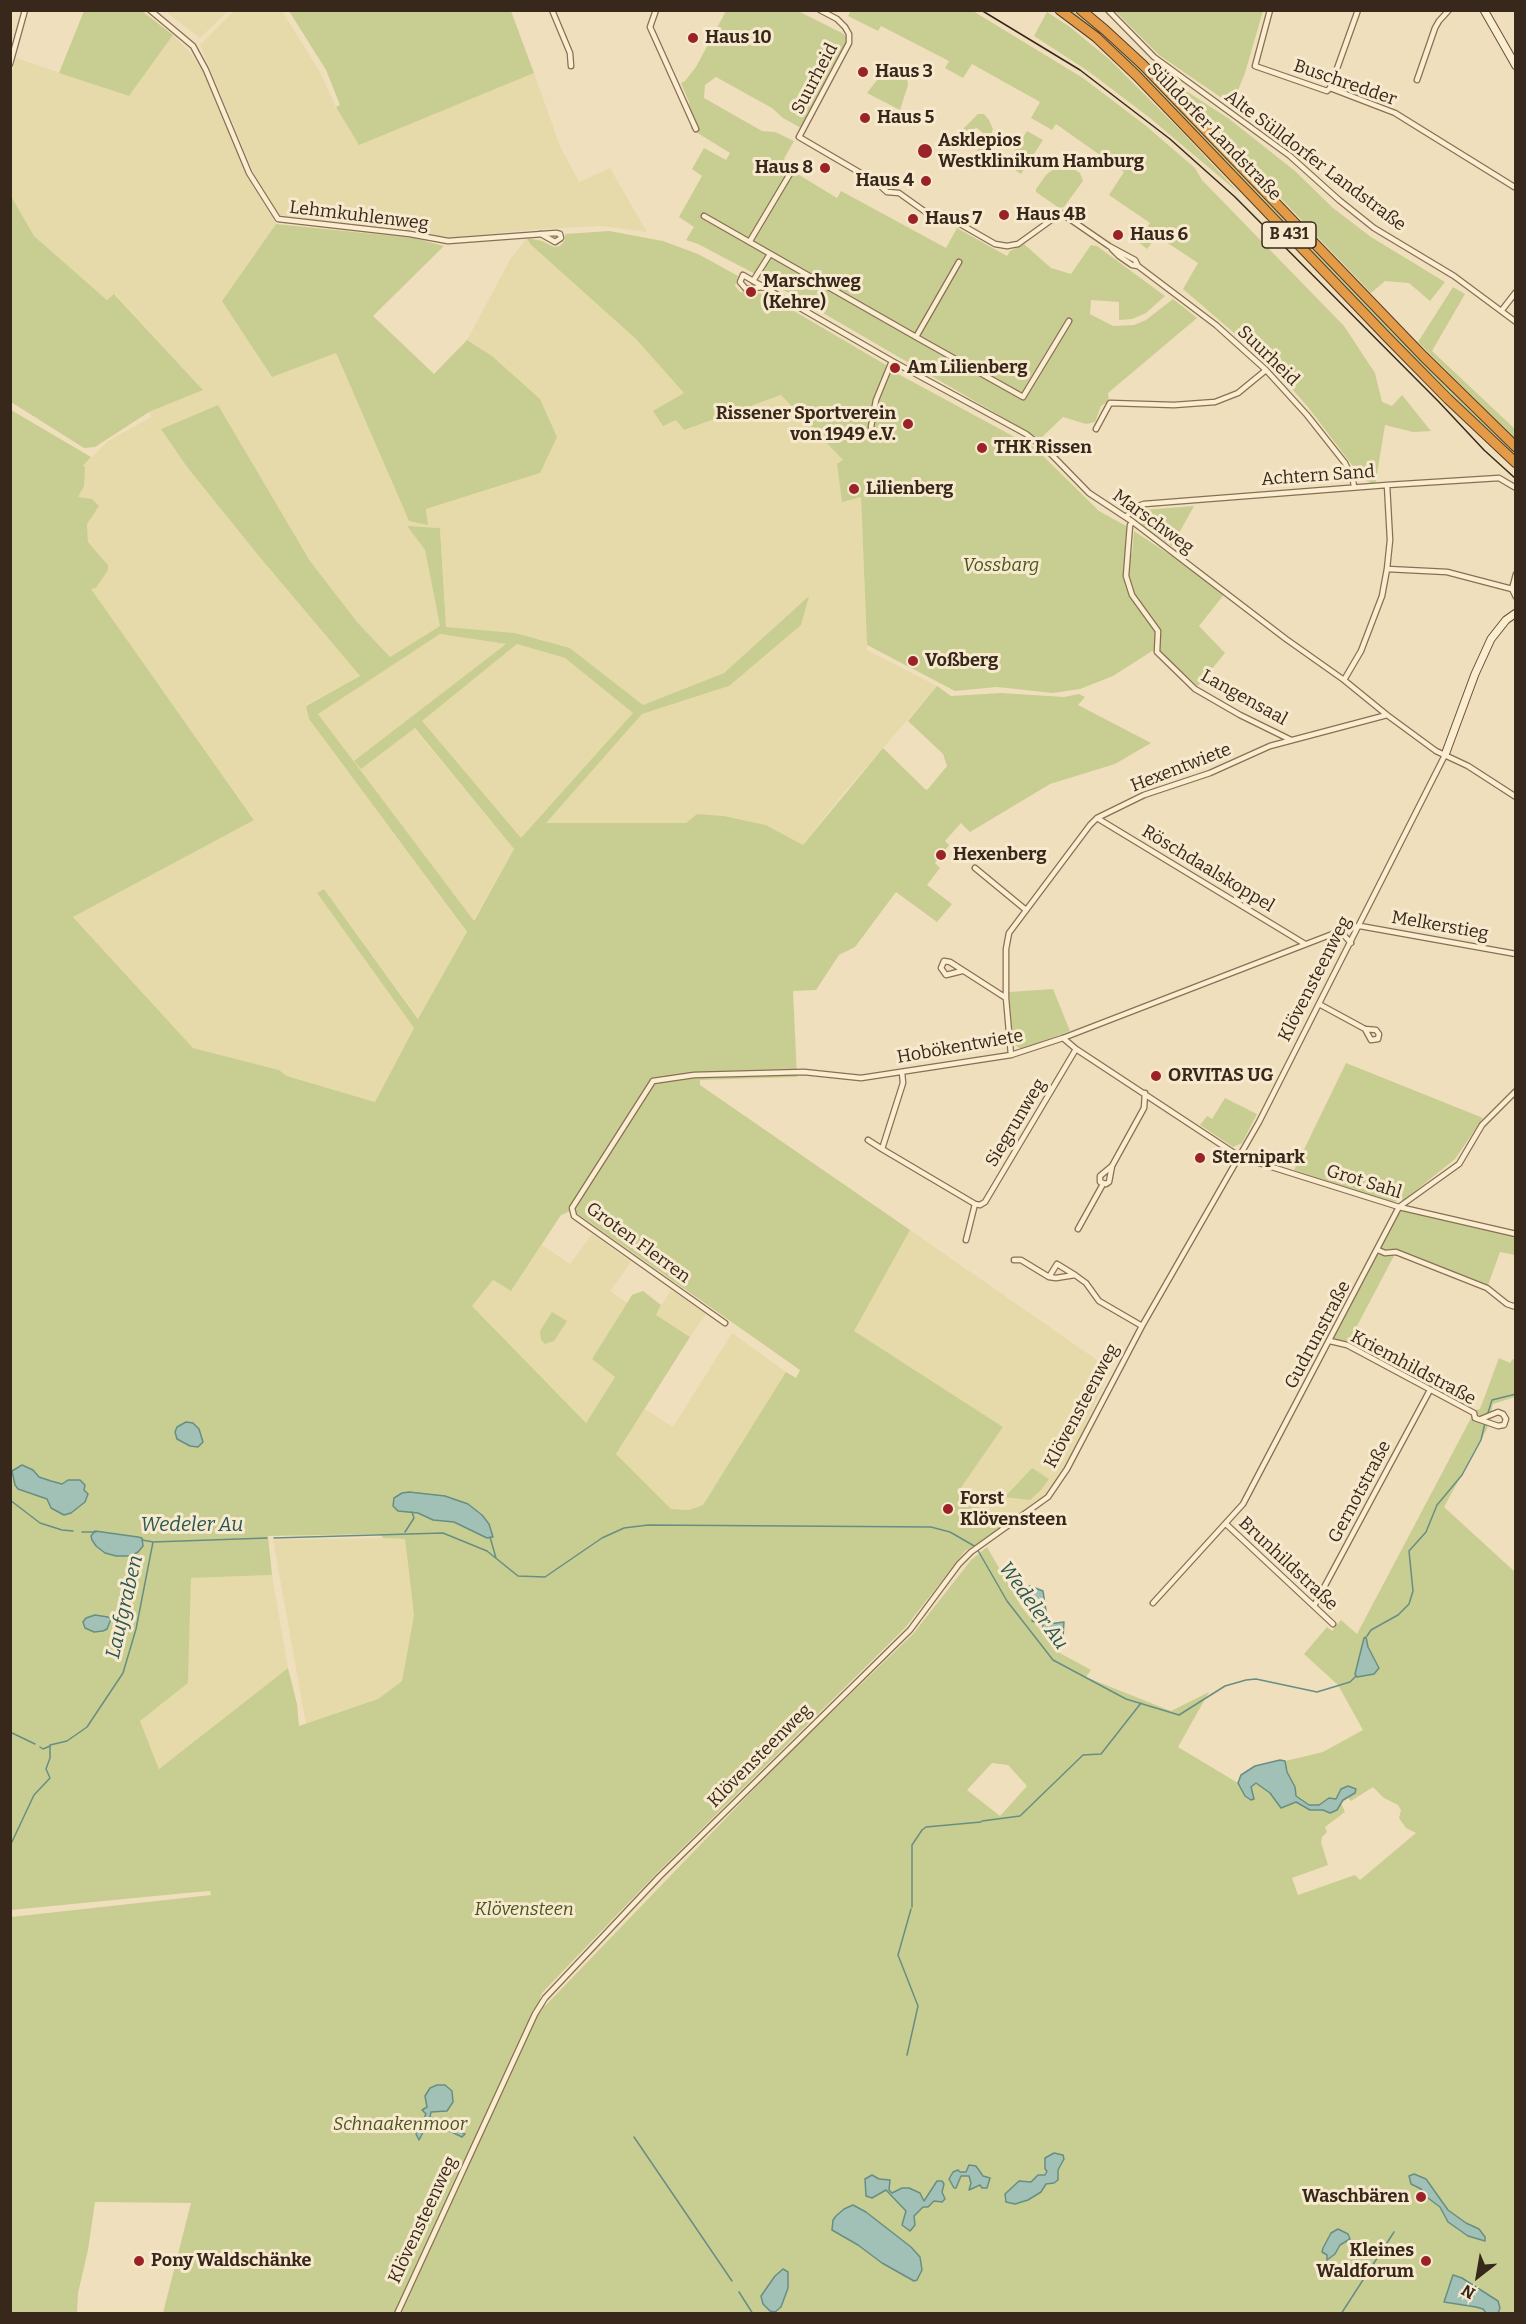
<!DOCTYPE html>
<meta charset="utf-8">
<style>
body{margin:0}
#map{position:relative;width:1526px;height:2324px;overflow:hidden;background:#f0dfbd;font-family:Bitter,serif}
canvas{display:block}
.frame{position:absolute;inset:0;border:12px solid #37281b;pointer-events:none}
.north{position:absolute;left:1448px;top:2246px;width:60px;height:60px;-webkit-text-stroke:4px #f7e9cd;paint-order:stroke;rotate:211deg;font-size:16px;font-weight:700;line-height:24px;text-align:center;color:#37281b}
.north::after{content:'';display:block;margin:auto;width:21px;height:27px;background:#37281b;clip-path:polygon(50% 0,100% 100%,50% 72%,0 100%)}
</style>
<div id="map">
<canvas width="1526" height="2324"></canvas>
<div class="frame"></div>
<div class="north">N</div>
</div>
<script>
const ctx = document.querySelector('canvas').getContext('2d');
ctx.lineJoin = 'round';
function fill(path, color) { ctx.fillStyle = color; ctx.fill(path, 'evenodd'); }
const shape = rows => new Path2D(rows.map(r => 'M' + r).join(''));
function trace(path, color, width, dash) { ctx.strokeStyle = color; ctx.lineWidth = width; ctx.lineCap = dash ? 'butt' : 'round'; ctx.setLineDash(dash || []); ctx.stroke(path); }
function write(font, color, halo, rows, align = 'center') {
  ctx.font = font + ' Bitter,serif'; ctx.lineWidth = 6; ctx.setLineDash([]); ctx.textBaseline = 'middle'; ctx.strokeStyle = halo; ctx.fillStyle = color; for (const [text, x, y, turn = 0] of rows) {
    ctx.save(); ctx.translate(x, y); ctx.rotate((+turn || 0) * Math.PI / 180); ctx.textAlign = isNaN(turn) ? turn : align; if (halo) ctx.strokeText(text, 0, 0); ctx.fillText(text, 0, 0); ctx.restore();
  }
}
const farmland = shape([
 [165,11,228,11,200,38],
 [234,11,282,11,320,72,336,107,359,144,534,73,560,146,579,182,610,168,647,232,601,226,539,229,447,238,424,232,279,215,258,183,200,45],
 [173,35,189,51,205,75,245,173,276,224,222,301,336,353,409,521,428,524,426,509,540,473,540,399,492,356,467,340,511,258,527,238,530,244,636,339,685,393,676,420,684,430,782,395,844,460,842,501,861,496,867,650,937,686,842,795,803,845,766,825,729,817,697,814,686,823,545,823,642,714,729,686,808,597,724,673,643,705,570,648,515,633,446,627,440,528,408,527,425,550,440,626,390,657,357,623,310,561,218,405,161,429,187,467,258,555,360,676,306,705,317,714,440,634,506,644,355,761,361,769,414,728,514,849,473,921,318,714,309,719,467,933,419,1019,324,889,317,893,414,1028,375,1102,287,1076,279,1070,193,1048,73,917,254,819,90,589,108,565,88,542,87,524,78,497,83,466,108,441,151,417,149,412,203,390,115,294,107,300,34,236,11,196,10,80,16,58,129,96],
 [517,644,565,658,634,713,521,839,421,721],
 [910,1230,1110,1369,1068,1466,1048,1497,1006,1527,958,1492,1003,1427,853,1331],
 [592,1234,631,1262,610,1291,627,1303,592,1359,615,1377,586,1423,472,1306,493,1280,511,1291,542,1245,570,1264],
 [671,1290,706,1314,690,1337,655,1315],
 [732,1333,786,1372,703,1505,689,1510,671,1509,616,1454,645,1409,673,1427],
 [383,1538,405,1539,414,1615,402,1681,378,1699,306,1724,273,1540],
 [272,1575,288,1668,159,1769,140,1721,188,1683,191,1578]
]);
const green = shape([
 [851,10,973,11,1083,78,1145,125,1195,168,1202,180,1344,326,1375,373,1382,402,1392,406,1402,395,1431,431,1413,432,1385,425,1375,486,1361,477,1308,407,1269,363,1183,289,1198,263,1157,236,1147,249,1138,242,1150,223,1109,195,1124,172,1056,124,1052,130,1031,118,1040,102,972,64,963,78,945,68,949,61,881,26,878,31,848,16],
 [84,11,142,11,173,35,129,96,59,73],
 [289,11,511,11,534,73,359,145,336,107,340,105,326,70],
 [726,11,798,11,842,33,849,39,801,128,783,118,772,108,716,77,705,85,704,98,762,131,775,132,794,141,784,159,788,162,786,167,837,198,841,191,946,248,957,228,1007,256,1010,251,1024,244,1051,268,1071,274,1091,245,1097,246,1165,296,1146,313,1132,319,1119,320,1119,302,1091,300,1090,314,1113,326,1134,325,1146,320,1173,299,1197,318,1108,393,1109,401,1101,406,1095,422,1086,424,1063,417,1040,439,761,277,698,244,686,240,694,227,679,217,702,176,692,169,704,148,726,160,730,153,691,129,689,102,681,83,685,81,696,67],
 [1068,11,1073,11,1096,27,1141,69,1426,366,1515,451,1515,457,1407,351,1139,71,1095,31],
 [1115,11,1263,11,1245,73,1232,105,1159,55],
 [1047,12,1070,27,1110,60,1182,132,1239,193,1150,118,1088,71,1034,36],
 [890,68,896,70,907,78,908,85,900,110,867,93,884,71],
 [1166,78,1228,118,1295,171,1333,208,1371,237,1445,282,1430,301,1409,283,1385,281,1371,293],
 [978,114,984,114,989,120,993,129,983,158,977,150,982,146,983,133,977,128,963,132,961,131],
 [1027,131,1043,140,1021,174,1006,164],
 [1061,163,1068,165,1080,173,1083,181,1064,207,1059,208,1036,192,1036,189,1046,175],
 [11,196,34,236,107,300,114,294,203,390,149,412,95,447,84,448,11,402],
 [276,224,414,238,444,246,373,316,434,374,467,340,492,356,540,399,557,437,540,473,426,509,428,525,409,521,336,353,272,377,222,301],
 [609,231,663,241,698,254,738,276,735,286,740,292,765,294,886,365,889,369,1035,448,1099,511,1128,527,1126,555,1132,554,1134,531,1226,592,1199,626,1225,653,1198,686,1161,653,1152,651,1113,676,1080,689,1053,693,997,687,955,691,867,645,861,497,842,502,837,464,843,460,781,395,684,430,676,420,663,426,653,411,684,393,636,339,530,244,527,238,542,241,554,247,560,246,565,240,565,234],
 [1453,287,1465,294,1432,351,1515,429,1515,439,1418,342],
 [218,405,310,561,357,622,390,657,440,626,425,550,407,526,440,528,446,627,515,633,570,648,643,705,724,673,809,596,801,625,729,686,642,714,546,823,686,823,697,814,724,816,766,825,803,845,883,748,926,790,928,789,947,766,943,754,908,721,937,686,951,696,1001,693,1064,697,1079,694,1085,697,1078,705,1151,743,1115,764,1050,784,970,832,961,823,945,841,949,845,935,863,940,868,927,885,952,904,937,922,896,892,855,947,839,955,816,990,793,991,797,1077,700,1080,700,1085,910,1230,854,1331,1003,1427,958,1492,1006,1527,965,1551,905,1628,658,1872,542,1993,540,1999,545,2006,780,1762,913,1634,971,1560,987,1547,1021,1606,1058,1652,1091,1670,1086,1677,1171,1711,1209,1692,1178,1747,1238,1783,1241,1775,1255,1766,1280,1760,1285,1761,1323,1752,1363,1730,1338,1685,1304,1654,1327,1627,1332,1631,1341,1620,1357,1634,1470,1420,1476,1410,1480,1409,1499,1358,1510,1363,1513,1359,1515,1359,1515,1397,1493,1404,1487,1429,1444,1507,1515,1572,1515,2313,163,2313,191,2203,95,2202,88,2250,78,2293,77,2313,11,2313,11,1917,211,1895,210,1891,186,1893,11,1910,11,410,91,457,83,466,85,467,84,486,78,497,92,499,99,506,87,524,88,542,108,565,108,570,96,588,91,589,254,820,73,917,193,1048,279,1070,287,1076,375,1102,414,1028,317,893,324,889,418,1019,467,932,309,719,306,706,360,676,258,555,187,467,161,429],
 [440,634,506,644,354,761,361,769,415,728,514,849,474,921,318,714],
 [517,644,565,658,633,713,521,838,422,721],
 [575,1209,575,1212,800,1370,796,1378,786,1372,703,1505,689,1510,671,1509,616,1454,690,1337,656,1315,661,1305,643,1291,632,1295,592,1359,615,1377,586,1423,472,1306,493,1280,511,1291,561,1215],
 [380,1534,383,1538,405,1539,414,1615,402,1681,378,1699,299,1726,297,1704,288,1668,159,1769,140,1721,188,1683,191,1578,272,1575,268,1536],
 [1366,1638,1368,1647,1379,1666,1369,1675,1355,1674],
 [992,1763,1008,1765,1027,1786,1000,1816,967,1790],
 [1373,1787,1384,1798,1398,1805,1401,1810,1399,1818,1406,1828,1416,1833,1360,1880,1355,1875,1298,1895,1292,1878,1328,1865,1321,1842,1322,1837,1327,1832,1325,1827,1345,1812,1341,1803,1348,1798,1351,1801],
 [1194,506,1172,546,1142,525,1136,517,1137,512,1143,510],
 [1053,989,1070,1031,1025,1048,1019,1048,1014,1044,1013,1040,1009,992],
 [1346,1063,1483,1118,1455,1159,1404,1200,1390,1202,1294,1170],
 [1225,1098,1257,1114,1242,1143,1233,1147,1200,1125,1207,1116,1212,1119],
 [1399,1207,1515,1234,1515,1255,1500,1252,1487,1288,1396,1252,1347,1345,1330,1341],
 [552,1312,567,1321,554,1341,545,1344,541,1340,540,1331],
 [1032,1468,1049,1479,1041,1490,1030,1500,1005,1497]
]);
const water = shape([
 [186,1422,193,1423,199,1429,203,1442,198,1447,190,1446,177,1439,175,1432,177,1427,186,1422],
 [22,1465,33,1470,39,1477,51,1481,62,1484,68,1480,80,1480,85,1485,84,1490,88,1494,85,1502,71,1513,64,1515,51,1508,47,1499,18,1489,15,1485,12,1471,22,1465],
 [409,1492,445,1496,468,1504,482,1515,489,1524,493,1537,487,1538,454,1522,433,1520,418,1513,398,1511,393,1506,394,1498,402,1493,409,1492],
 [95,1531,138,1537,142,1538,143,1546,138,1552,131,1556,116,1556,105,1553,96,1546,92,1540,91,1536,95,1531],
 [1030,1586,1043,1591,1048,1624,1064,1622,1063,1637,1050,1639,1042,1631,1043,1625,1032,1621,1033,1612,1019,1592,1030,1586],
 [95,1615,108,1617,111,1619,107,1629,103,1631,94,1632,85,1628,83,1622,86,1618,95,1615],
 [1366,1637,1368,1647,1379,1668,1374,1674,1357,1677,1355,1674,1364,1638,1366,1637],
 [1280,1760,1285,1761,1287,1772,1295,1787,1296,1796,1309,1805,1319,1805,1329,1798,1336,1799,1341,1789,1348,1786,1356,1789,1355,1793,1343,1800,1337,1810,1330,1813,1323,1810,1310,1810,1296,1802,1281,1808,1270,1793,1256,1783,1251,1787,1254,1799,1251,1800,1245,1796,1238,1783,1241,1775,1255,1766,1280,1760],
 [437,2085,445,2085,452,2091,453,2102,447,2111,431,2112,430,2117,465,2134,462,2137,439,2126,431,2130,433,2124,429,2121,419,2140,416,2134,426,2114,422,2110,427,2107,425,2096,430,2088,437,2085],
 [1054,2153,1063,2155,1064,2159,1058,2170,1058,2180,1054,2183,1046,2184,1041,2192,1028,2200,1015,2204,1006,2202,1005,2194,1019,2181,1031,2182,1038,2175,1045,2175,1047,2171,1045,2169,1045,2158,1054,2153],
 [969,2165,976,2166,983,2176,990,2178,987,2188,982,2188,980,2185,969,2190,971,2183,969,2176,961,2176,956,2188,954,2188,949,2179,953,2172,958,2170,960,2172,966,2172,969,2165],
 [1414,2174,1426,2179,1448,2210,1466,2223,1479,2229,1485,2237,1485,2241,1468,2236,1448,2222,1440,2207,1428,2198,1421,2189,1411,2184,1409,2176,1414,2174],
 [872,2175,879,2179,890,2180,889,2190,892,2193,902,2188,909,2188,920,2193,924,2201,937,2181,942,2181,944,2184,942,2192,945,2199,942,2202,934,2201,928,2207,923,2207,914,2216,915,2225,910,2231,902,2225,906,2211,886,2190,872,2198,866,2196,865,2179,872,2175],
 [853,2205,866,2212,911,2247,920,2257,922,2270,917,2280,914,2281,882,2263,858,2245,832,2230,833,2220,836,2216,844,2209,853,2205],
 [1338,2229,1348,2234,1350,2239,1340,2245,1335,2254,1327,2260,1327,2255,1322,2252,1323,2248,1331,2233,1338,2229],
 [783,2269,788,2272,788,2288,781,2307,775,2312,770,2311,763,2304,761,2296,775,2276,783,2269],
 [1453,2275,1462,2278,1498,2301,1500,2308,1498,2313,1486,2313,1483,2309,1476,2307,1444,2302,1453,2275]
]);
const stream = shape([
 [1487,1416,1492,1400,1516,1394],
 [10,1500,40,1523,62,1530,73,1531],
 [82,1532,96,1532],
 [405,1532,414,1518,412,1512],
 [490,1537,496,1558],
 [274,1538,443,1533,487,1551,518,1576,545,1577,602,1538,624,1528,648,1525,931,1527,950,1532,976,1547,1007,1601,1053,1660,1126,1699,1179,1715,1225,1686,1246,1680,1256,1679,1317,1692,1350,1682,1356,1676],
 [142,1540,153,1542,267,1538],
 [1367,1636,1371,1630,1398,1615,1409,1604,1413,1591,1409,1551,1426,1532,1437,1505,1462,1475,1481,1440,1485,1423],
 [10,1732,35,1744],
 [40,1747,43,1749,50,1746],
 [982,1821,1020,1816,1083,1755,1101,1754,1141,1703],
 [10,1846,34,1795,50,1778,46,1769,50,1758,50,1745,67,1741,87,1727,123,1673,136,1629,153,1542],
 [912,1907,912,1845,922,1830,926,1827,981,1822],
 [907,2055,918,2006,898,1955,911,1909],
 [634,2137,732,2281],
 [739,2292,753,2314],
 [10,2305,11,2314],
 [1341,2314,1394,2232]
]);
const street = shape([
 [150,10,193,46,206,70,249,173,278,219,410,234,448,241,556,233,560,234,561,238,555,242,541,234],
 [552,10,570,53,571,66],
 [656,10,650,27,696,129],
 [820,10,837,19,845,27,849,34,849,43,799,137,876,182,887,192,899,193,927,213,948,217,995,244,1007,246,1018,244,1061,213,1109,246,1135,260,1138,266],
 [1108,10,1154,57,1290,156,1339,200,1374,228,1454,276,1516,322],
 [1270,10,1255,66,1327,91,1330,88,1395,113,1516,188],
 [10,64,25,10],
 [1417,80,1435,28,1439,21,1449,10],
 [1330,88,1358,10],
 [704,216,916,337,959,262],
 [750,241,791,172],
 [1112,249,1119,256,1132,265,1138,266,1216,325,1266,370,1307,415,1345,463,1353,480,1354,487],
 [753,281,770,254],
 [763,287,746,289,740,282,743,275,892,361,1026,434,1049,452,1089,493,1133,522,1286,639,1344,680,1387,715,1436,751,1468,766,1516,797],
 [1502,310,1516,292],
 [916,337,1023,397,1069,321],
 [871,427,876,400,892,361],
 [1096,429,1110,403,1174,405,1215,402,1238,393,1266,370],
 [1126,517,1135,507,1144,504,1387,485,1499,478,1516,488],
 [1133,522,1130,525,1126,576,1132,595,1158,631,1157,652,1195,689,1240,715,1291,740],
 [1387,569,1447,572,1512,589],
 [1516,574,1512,589,1516,597],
 [1344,680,1361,651,1382,596,1387,569,1390,540,1387,485],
 [1097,818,1305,944],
 [975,868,1026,910],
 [1340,931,1351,943],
 [962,971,946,975,941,968,944,961,950,962,1006,998],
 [1319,1004,1365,1029,1376,1030,1379,1034,1378,1039,1371,1040,1365,1029],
 [1063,1038,1076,1049,1240,1157,1399,1207,1516,1234],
 [1011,1055,1006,998,1006,949,1009,933,1090,825,1097,818,1144,795,1210,773,1270,746,1387,715],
 [902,1072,903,1083,882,1149,975,1204,980,1205,985,1202,1076,1049],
 [868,1140,882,1149],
 [1112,1166,1109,1182,1106,1184,1100,1182,1100,1176,1112,1166,1144,1108,1145,1093],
 [1078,1229,1103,1184],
 [966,1240,975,1204],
 [1378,1250,1385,1253,1396,1252,1487,1288,1507,1304,1516,1307],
 [1014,1260,1021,1260,1049,1277],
 [1057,1264,1075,1275,1056,1278,1049,1277,1057,1264],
 [1075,1275,1086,1283,1099,1301,1142,1326],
 [725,1323,574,1216,572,1208,653,1081,694,1075,804,1072,861,1078,1011,1055,1063,1038,1348,928,1360,926,1516,954],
 [1330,1341,1347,1345,1474,1413,1475,1418,1498,1426,1504,1425,1506,1419,1503,1414,1498,1412,1481,1419],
 [1226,1524,1333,1624],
 [1153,1603,1243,1504,1399,1207,1459,1164,1482,1125,1516,1091],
 [1314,1606,1430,1390],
 [397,2314,535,2014,545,1998,659,1877,910,1630,959,1564,971,1552,1048,1497,1067,1469,1142,1326,1259,1122,1445,755]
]);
const secondary = shape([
 [1484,10,1516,66],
 [1445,755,1475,674,1491,639,1506,620,1516,613]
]);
const highway = shape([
 [1060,10,1096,37,1136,75,1387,337,1448,399,1516,463],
 [1081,10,1105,30,1143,65,1423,356,1516,447]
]);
const tram = shape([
 [981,10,1080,70,1170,139,1235,197,1439,402,1484,450,1516,479]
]);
const markers = [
 [693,38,6,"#9a2327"],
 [863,72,6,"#9a2327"],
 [865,118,6,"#9a2327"],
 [925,151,8,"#9a2327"],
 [825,168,6,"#9a2327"],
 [926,181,6,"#9a2327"],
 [1004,215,6,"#9a2327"],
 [913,219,6,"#9a2327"],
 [1118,235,6,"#9a2327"],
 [751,292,6,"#9a2327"],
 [895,368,6,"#9a2327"],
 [908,424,6,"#9a2327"],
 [982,448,6,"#9a2327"],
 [854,489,6,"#9a2327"],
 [913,661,6,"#9a2327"],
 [941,855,6,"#9a2327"],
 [1156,1076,6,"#9a2327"],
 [1200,1158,6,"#9a2327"],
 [948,1509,6,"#9a2327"],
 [1421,2197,6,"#9a2327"],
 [139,2261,6,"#9a2327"],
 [1426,2261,6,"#9a2327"]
];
const shields = [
 [1289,235,54]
];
const shieldNames = [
 ["B 431",1289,235]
];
const poiNames = [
 ["Haus 10",705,38],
 ["Haus 3",875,72],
 ["Haus 5",877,118],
 ["Asklepios",938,141],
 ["Westklinikum Hamburg",938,162],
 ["Haus 8",813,168,"right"],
 ["Haus 4",914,181,"right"],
 ["Haus 4B",1016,215],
 ["Haus 7",925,219],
 ["Haus 6",1130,235],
 ["Marschweg",763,282],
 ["(Kehre)",763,303],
 ["Am Lilienberg",907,368],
 ["Rissener Sportverein",896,414,"right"],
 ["von 1949 e.V.",896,435,"right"],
 ["THK Rissen",994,448],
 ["Lilienberg",866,489],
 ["Voßberg",925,661],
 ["Hexenberg",953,855],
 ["ORVITAS UG",1168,1076],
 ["Sternipark",1212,1158],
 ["Forst",960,1499],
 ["Klövensteen",960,1520],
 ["Waschbären",1409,2197,"right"],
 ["Kleines",1414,2251,"right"],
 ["Waldforum",1414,2272,"right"],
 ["Pony Waldschänke",151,2261]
];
const streetNames = [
 ["Suurheid",815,79,-62],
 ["Buschredder",1345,83,19],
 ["Sülldorfer Landstraße",1214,132,46],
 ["Alte Sülldorfer Landstraße",1315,161,37],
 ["Lehmkuhlenweg",359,216,7],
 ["Suurheid",1268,356,44],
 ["Achtern Sand",1318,476,-4],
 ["Marschweg",1153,522,36],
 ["Langensaal",1244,698,29],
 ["Hexentwiete",1181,768,-21],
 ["Röschdaalskoppel",1208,869,31],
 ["Melkerstieg",1440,926,10],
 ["Klövensteenweg",1315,979,-63],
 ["Hobökentwiete",960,1047,-10],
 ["Siegrunweg",1016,1123,-59],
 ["Grot Sahl",1364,1182,17],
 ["Groten Flerren",638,1243,36],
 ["Gudrunstraße",1318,1335,-62],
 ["Kriemhildstraße",1413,1368,28],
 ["Klövensteenweg",1082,1406,-62],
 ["Gernotstraße",1360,1492,-62],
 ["Brunhildstraße",1288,1564,43],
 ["Klövensteenweg",760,1756,-45],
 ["Klövensteenweg",423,2220,-65]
];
const parkNames = [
 ["Vossbarg",1001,566],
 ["Klövensteen",524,1910],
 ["Schnaakenmoor",400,2125]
];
const waterNames = [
 ["Wedeler Au",192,1525],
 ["Wedeler Au",1033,1606,54],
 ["Laufgraben",125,1607,-77]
];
fill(farmland, '#e6daaa');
fill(green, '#c8ce91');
fill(water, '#a1c1b6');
trace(water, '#688e84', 1.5);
trace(stream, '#688e84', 1.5);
trace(street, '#886f55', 7);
trace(secondary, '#6a5039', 9);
trace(highway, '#553d2a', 11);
trace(street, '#faedd0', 4.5);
trace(secondary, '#faedd0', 7);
trace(highway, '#e49b48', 9);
trace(tram, '#37281b', 1.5);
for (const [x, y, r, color] of markers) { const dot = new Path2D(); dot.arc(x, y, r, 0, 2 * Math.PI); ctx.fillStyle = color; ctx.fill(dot); trace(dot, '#f7e9cd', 2); }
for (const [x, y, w] of shields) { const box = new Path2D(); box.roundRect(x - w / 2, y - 13, w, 26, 4.5); ctx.fillStyle = '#f7e9cd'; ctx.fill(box); trace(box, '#37281b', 1.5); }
write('bold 16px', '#37281b', null, shieldNames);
write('bold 18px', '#37281b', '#f7e9cd', poiNames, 'left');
write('18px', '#37281b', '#f7e9cd', streetNames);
write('italic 18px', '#495421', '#f7e9cd', parkNames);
write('italic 20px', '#295753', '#f7e9cd', waterNames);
</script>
